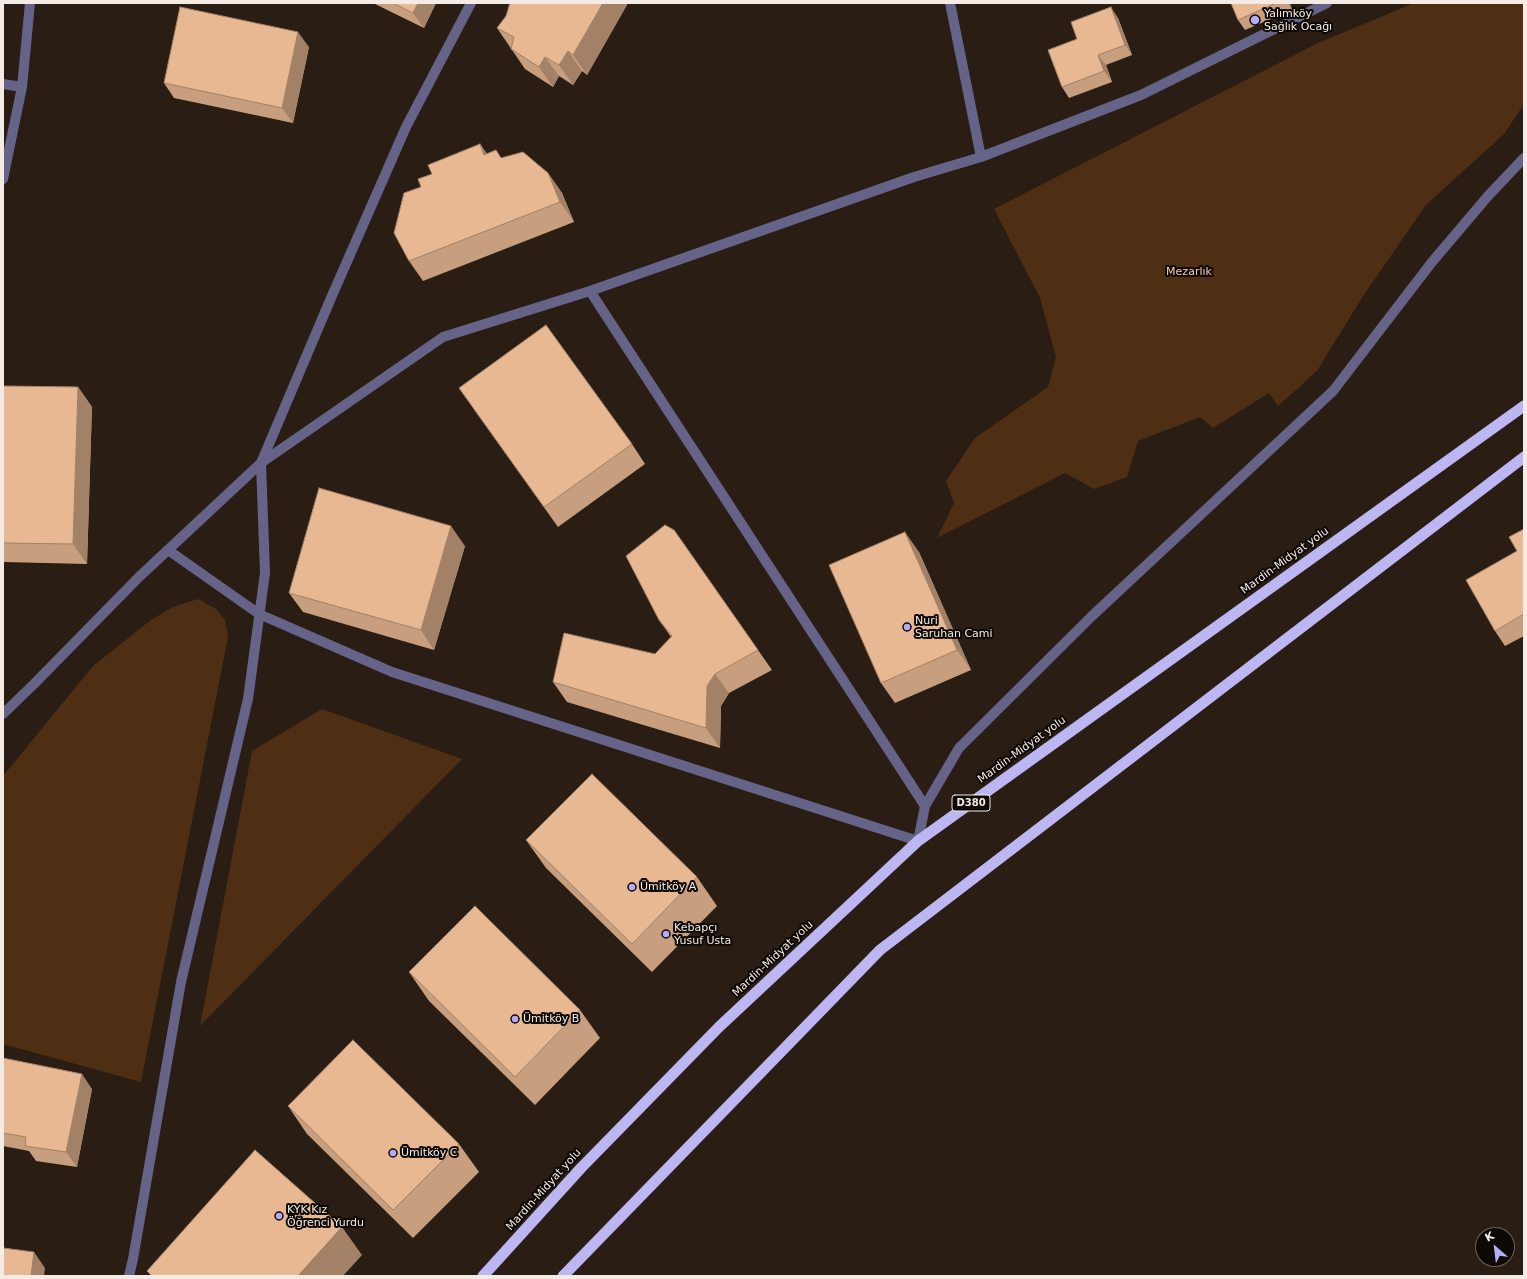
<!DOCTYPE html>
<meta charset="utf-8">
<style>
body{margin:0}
#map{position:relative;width:1527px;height:1279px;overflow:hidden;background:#2a1d13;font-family:"DejaVu Sans",sans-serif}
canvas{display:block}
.frame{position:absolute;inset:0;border:4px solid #f4ebe5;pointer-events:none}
.north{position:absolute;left:1475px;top:1227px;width:40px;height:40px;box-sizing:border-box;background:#0e0905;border:1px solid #6a635f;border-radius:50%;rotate:332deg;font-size:11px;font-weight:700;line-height:16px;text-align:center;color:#f4ebe5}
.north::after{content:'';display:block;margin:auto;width:14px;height:18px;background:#b3adf9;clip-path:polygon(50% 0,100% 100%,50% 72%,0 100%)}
</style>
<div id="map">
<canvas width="1527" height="1279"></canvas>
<div class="frame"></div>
<div class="north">K</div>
</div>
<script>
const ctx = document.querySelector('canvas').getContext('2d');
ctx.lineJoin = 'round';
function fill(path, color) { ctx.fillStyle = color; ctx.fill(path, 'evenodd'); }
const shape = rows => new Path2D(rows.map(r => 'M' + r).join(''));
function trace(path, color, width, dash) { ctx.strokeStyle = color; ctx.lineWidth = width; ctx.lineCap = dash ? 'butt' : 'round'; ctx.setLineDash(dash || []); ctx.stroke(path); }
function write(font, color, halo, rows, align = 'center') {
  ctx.font = font + ' "DejaVu Sans",sans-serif'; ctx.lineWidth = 4; ctx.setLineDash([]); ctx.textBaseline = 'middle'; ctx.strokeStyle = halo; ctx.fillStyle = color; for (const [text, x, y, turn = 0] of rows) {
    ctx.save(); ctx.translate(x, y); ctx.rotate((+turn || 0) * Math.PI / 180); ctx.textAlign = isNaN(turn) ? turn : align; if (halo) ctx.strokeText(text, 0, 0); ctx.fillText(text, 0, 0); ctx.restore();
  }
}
const green = shape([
 [1414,3,1524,3,1524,104,1504,134,1426,205,1363,296,1317,371,1278,406,1269,393,1213,428,1200,417,1138,441,1127,477,1094,489,1065,473,937,538,954,503,946,481,975,438,1048,387,1056,357,1040,298,994,209,1318,43],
 [198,599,216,609,225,620,228,637,141,1082,3,1044,3,776,93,666,151,620,173,607],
 [322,709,462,759,200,1026,252,751]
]);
const minor = shape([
 [950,3,981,157],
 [3,84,22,87],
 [3,179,22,87,30,3],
 [590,291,925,806],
 [168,550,259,614,392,672,918,841],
 [3,714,34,684,139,577,261,463,443,337,590,291,914,177,981,157,1141,95,1327,3],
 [129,1276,133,1259,181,982,248,699,265,573,261,463,331,298,406,127,471,3]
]);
const tertiary = shape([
 [918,841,925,806,959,748,1092,616,1333,391,1432,262,1488,196,1524,158]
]);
const trunk = shape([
 [483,1276,581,1168,719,1027,918,841,1524,406],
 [563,1276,880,950,1524,457]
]);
const wall = shape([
 [373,3,436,3,424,28],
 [628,3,587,75,582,71,573,85,559,76,553,87,525,69,497,28],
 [1231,3,1290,3,1292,10,1245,30,1238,20],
 [1118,18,1132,55,1106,65,1112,82,1069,98,1062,87,1077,39],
 [309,47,293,123,174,98,164,83],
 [480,144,487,154,548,173,562,193,574,222,423,281,409,261,421,187,432,174],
 [3,386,78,387,92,407,87,564,3,562],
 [473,408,632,444,645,464,558,527],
 [1524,529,1524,636,1505,646,1495,631],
 [674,530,772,670,729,693,721,706,720,748,567,702,553,682,655,654,671,637,659,620],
 [465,546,434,650,303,612,289,593],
 [919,552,971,670,895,703,881,683],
 [526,840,697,877,717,906,652,972,546,868],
 [409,972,580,1010,600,1038,535,1105,429,1001],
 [3,1058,92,1089,77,1167,36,1161,29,1151,3,1146],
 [288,1106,459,1144,479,1172,413,1238,307,1134]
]);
const shadedWall = shape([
 [418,3,436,3,424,28,413,13],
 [603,3,628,3,587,75,573,55],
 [1288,3,1290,3,1292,10],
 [1111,7,1118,18,1132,55,1125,45],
 [298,32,309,47,293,123,282,108],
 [568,51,582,71,573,85,559,65],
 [1098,55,1106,65,1112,82,1104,71],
 [545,57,559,76,553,87,539,67],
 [480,144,494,164,484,155],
 [548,173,562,193,574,222,560,202],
 [78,387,92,407,87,564,73,544],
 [451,526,465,546,434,650,421,630],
 [905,532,919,552,971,670,957,650],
 [715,674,729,693,721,706,720,748,706,728,707,686],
 [82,1074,92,1089,77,1167,66,1152],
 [342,1227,362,1255,343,1276,298,1276],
 [34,1252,45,1268,44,1276,31,1276]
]);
const building = shape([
 [393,3,418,3,413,13,393,3],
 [510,3,603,3,573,55,568,51,559,65,545,57,539,67,511,49,514,37,497,28,506,16,510,3],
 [1231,3,1276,3,1238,20,1231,3],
 [180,7,298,32,282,108,164,83,180,7],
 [1111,7,1125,45,1098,55,1104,71,1062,87,1048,50,1077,39,1071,22,1111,7],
 [480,144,484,155,496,150,501,158,523,152,548,173,560,202,409,261,394,233,404,193,421,187,418,179,432,174,428,165,480,144],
 [546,325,632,444,544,507,459,388,546,325],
 [3,386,78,387,73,544,3,543,3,386],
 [319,488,451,526,421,630,289,593,319,488],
 [665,525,674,530,758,650,715,674,707,686,706,728,553,682,564,633,655,654,672,636,659,620,626,556,665,525],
 [1524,529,1524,614,1495,631,1466,580,1517,551,1509,537,1524,529],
 [905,532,957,650,881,683,829,565,905,532],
 [592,774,697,877,632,944,526,840,592,774],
 [475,906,580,1010,515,1077,409,972,475,906],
 [353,1040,459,1144,393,1210,288,1106,353,1040],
 [3,1058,82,1074,66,1152,25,1146,26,1137,3,1133,3,1058],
 [255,1150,342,1227,298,1276,152,1276,147,1271,255,1150],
 [3,1248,34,1252,31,1276,3,1276,3,1248]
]);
const markers = [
 [1255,20,5,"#b3adf9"],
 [907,627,4,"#b3adf9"],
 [632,887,4,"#b3adf9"],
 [666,934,4,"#b3adf9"],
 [515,1019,4,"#b3adf9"],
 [393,1153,4,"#b3adf9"],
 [279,1216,4,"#b3adf9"]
];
const shields = [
 [971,803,38]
];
const shieldNames = [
 ["D380",971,803]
];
const poiNames = [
 ["Yalımköy",1264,14],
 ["Sağlık Ocağı",1264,27],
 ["Nuri",915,621],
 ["Saruhan Cami",915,634],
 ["Ümitköy A",640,887],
 ["Kebapçı",674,928],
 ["Yusuf Usta",674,941],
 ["Ümitköy B",523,1019],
 ["Ümitköy C",401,1153],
 ["KYK Kız",287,1210],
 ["Öğrenci Yurdu",287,1223]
];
const parkNames = [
 ["Mezarlık",1189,272]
];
const streetNames = [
 ["Mardin-Midyat yolu",1285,561,-36],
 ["Mardin-Midyat yolu",1022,750,-36],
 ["Mardin-Midyat yolu",773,959,-43],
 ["Mardin-Midyat yolu",544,1190,-48]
];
fill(green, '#4e2f13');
trace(minor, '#666389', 10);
trace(tertiary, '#666389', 10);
trace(trunk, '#bcb7f2', 11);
fill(wall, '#c79e7e');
fill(shadedWall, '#a28166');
fill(building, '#e7b892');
trace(building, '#a28166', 1);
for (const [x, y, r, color] of markers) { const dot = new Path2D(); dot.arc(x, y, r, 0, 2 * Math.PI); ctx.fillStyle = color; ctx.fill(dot); trace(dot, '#0e0905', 1.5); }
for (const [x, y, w] of shields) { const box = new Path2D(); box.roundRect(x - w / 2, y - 8, w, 16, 3); ctx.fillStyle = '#0e0905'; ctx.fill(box); trace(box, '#f4ebe5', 1); }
write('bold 10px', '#f4ebe5', null, shieldNames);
write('11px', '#f4ebe5', '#0e0905', poiNames, 'left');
write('11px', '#f6cdae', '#0e0905', parkNames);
write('11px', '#f4ebe5', '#0e0905', streetNames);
</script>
